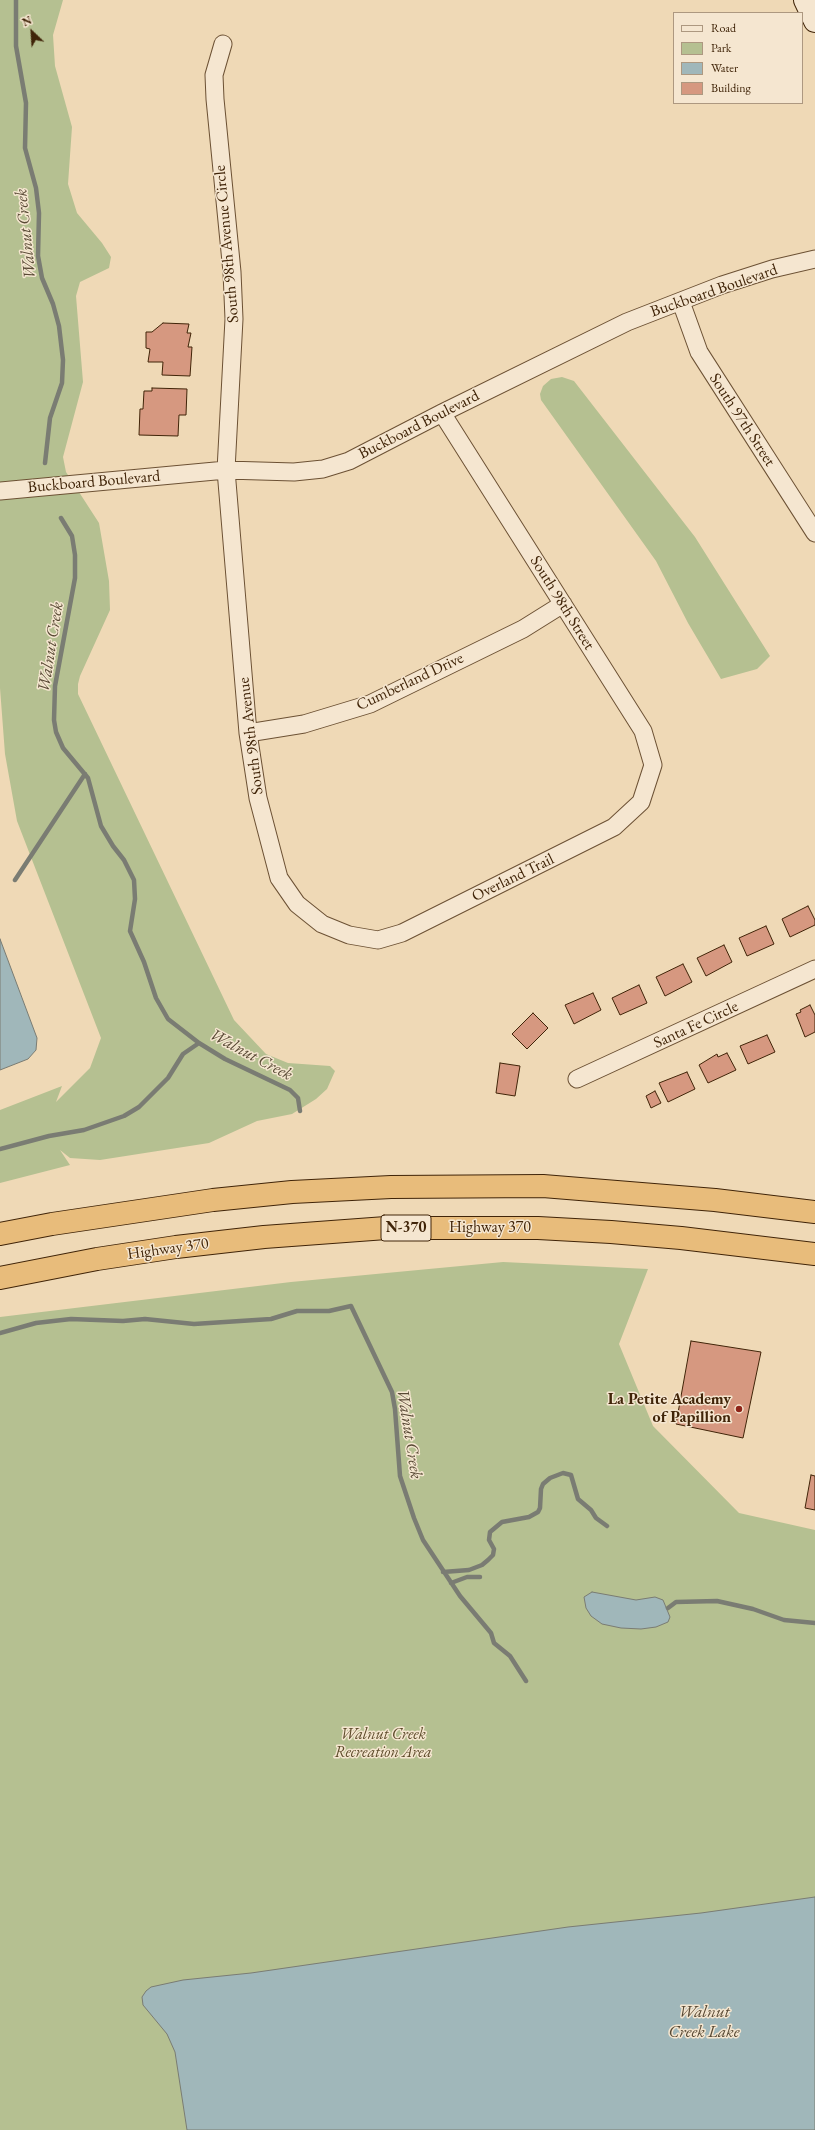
<!DOCTYPE html>
<style>
body{margin:0}
#map{position:relative;width:815px;height:2130px;overflow:hidden;background:#efd9b6;font-family:"EB Garamond",serif}
canvas{display:block}
.legend{position:absolute;left:673px;top:12px;width:130px;height:92px;box-sizing:border-box;background:#f5e6d0;border:1px solid #ad9880;margin:0;padding:5px 7px;list-style:none;font-size:12px;color:#402408}
.legend li{display:flex;align-items:center;gap:8px;height:20px}
.legend b{width:20px;border:1px solid #ad9880}
.north{position:absolute;left:12px;top:12px;width:40px;height:40px;-webkit-text-stroke:3px #f5e6d0;paint-order:stroke;rotate:335deg;font-size:11px;font-weight:700;line-height:16px;text-align:center;color:#402408}
.north::after{content:'';display:block;margin:auto;width:14px;height:18px;background:#402408;clip-path:polygon(50% 0,100% 100%,50% 72%,0 100%)}
</style>
<div id="map">
<canvas width="815" height="2130"></canvas>
<ul class="legend">
<li><b style="height:5px;background:#f5e6d0"></b>Road</li>
<li><b style="height:11px;background:#b5c091"></b>Park</li>
<li><b style="height:11px;background:#a0b7ba"></b>Water</li>
<li><b style="height:11px;background:#d69880"></b>Building</li>
</ul>
<div class="north">N</div>
</div>
<script>
const ctx = document.querySelector('canvas').getContext('2d');
ctx.lineJoin = 'round';
function fill(path, color) { ctx.fillStyle = color; ctx.fill(path, 'evenodd'); }
const shape = rows => new Path2D(rows.map(r => 'M' + r).join(''));
function trace(path, color, width, dash) { ctx.strokeStyle = color; ctx.lineWidth = width; ctx.lineCap = dash ? 'butt' : 'round'; ctx.setLineDash(dash || []); ctx.stroke(path); }
function write(font, color, halo, rows, align = 'center') {
  ctx.font = font + ' "EB Garamond",serif'; ctx.lineWidth = 3; ctx.setLineDash([]); ctx.textBaseline = 'middle'; ctx.strokeStyle = halo; ctx.fillStyle = color; for (const [text, x, y, turn = 0] of rows) {
    ctx.save(); ctx.translate(x, y); ctx.rotate((+turn || 0) * Math.PI / 180); ctx.textAlign = isNaN(turn) ? turn : align; if (halo) ctx.strokeText(text, 0, 0); ctx.fillText(text, 0, 0); ctx.restore();
  }
}
const green = shape([
 [0,0,63,0,53,35,55,66,72,127,68,184,77,213,102,243,111,257,109,268,80,282,76,296,83,382,63,457,66,472,99,523,109,581,110,610,80,676,78,684,78,694,234,1020,266,1054,288,1063,330,1066,335,1071,327,1089,316,1099,292,1114,257,1121,209,1143,100,1160,70,1158,60,1150,70,1165,0,1183,0,1110,62,1086,56,1102,90,1068,101,1038,17,821,5,754,0,688],
 [562,377,574,381,695,537,770,656,757,669,721,679,688,623,656,561,541,400,540,394,543,386,551,379],
 [503,1262,648,1269,619,1344,653,1426,739,1513,815,1530,815,2130,0,2130,0,1317,291,1282]
]);
const water = shape([
 [0,939,37,1038,36,1050,28,1059,0,1070,0,939],
 [592,1592,636,1600,655,1597,663,1600,670,1617,668,1622,656,1627,641,1629,621,1628,602,1624,591,1616,586,1608,584,1597,592,1592],
 [815,1897,815,2130,187,2130,175,2052,167,2034,143,2005,142,1997,146,1991,151,1987,183,1980,251,1973,568,1927,701,1913,815,1897]
]);
const stream = shape([
 [16,0,16,46,26,103,25,148,36,188,39,213,38,256,42,278,53,304,59,326,63,360,62,383,50,418,45,463],
 [61,518,72,536,75,555,75,578,55,686,54,720,56,732,63,748,88,778,101,826,113,846,124,860,134,880,135,899,130,931,144,962,156,998,168,1019,199,1043,225,1059,290,1090,298,1098,300,1111],
 [15,880,85,774],
 [0,1149,49,1136,84,1130,124,1116,139,1107,168,1078,183,1054,199,1043],
 [0,1333,36,1323,71,1319,123,1321,145,1319,194,1324,271,1319,297,1311,329,1311,351,1306,392,1392,395,1409,400,1476,414,1518,423,1540,460,1596,491,1633,494,1643,510,1656,526,1681],
 [443,1572,469,1570,482,1565,488,1560,493,1555,494,1549,489,1540,490,1532,502,1522,529,1517,538,1512,540,1508,541,1489,543,1484,550,1478,563,1473,571,1475,578,1499,591,1510,596,1518,607,1526],
 [451,1583,467,1577,480,1577],
 [668,1608,676,1602,717,1601,753,1609,784,1620,815,1623]
]);
const building = shape([
 [163,323,189,324,187,333,191,333,188,347,192,347,190,376,162,375,163,362,148,362,150,349,146,348,146,332,152,332,163,323],
 [152,388,187,389,186,415,179,415,178,436,139,435,140,409,143,409,144,391,152,391,152,388],
 [808,906,815,920,815,925,790,937,782,919,808,906],
 [766,926,774,944,747,956,739,938,766,926],
 [724,945,732,962,706,976,697,958,724,945],
 [683,964,692,982,665,996,656,977,683,964],
 [639,985,647,1003,620,1015,612,998,639,985],
 [593,993,601,1010,574,1024,565,1005,593,993],
 [810,1005,815,1015,815,1032,805,1037,796,1014,801,1012,800,1010,810,1005],
 [533,1013,548,1028,527,1049,512,1034,533,1013],
 [767,1035,775,1052,748,1064,740,1046,767,1035],
 [727,1053,736,1070,708,1083,699,1065,717,1054,718,1057,727,1053],
 [500,1063,520,1066,515,1096,496,1093,500,1063],
 [687,1072,695,1089,668,1102,659,1083,687,1072],
 [655,1091,661,1103,651,1108,646,1096,655,1091],
 [691,1341,761,1352,743,1438,676,1424,691,1341],
 [811,1475,815,1476,815,1510,805,1508,811,1475]
]);
const minor = shape([
 [223,44,214,75,215,99,232,272,234,319,226,470,248,733,258,798,279,878,297,904,322,924,349,935,378,940,402,933,614,827,641,802,653,765,643,731,442,413],
 [681,302,699,352,815,533],
 [0,491,226,470,294,472,323,469,349,461,442,413,627,322,722,285,772,269,815,259],
 [248,733,304,724,370,704,523,629,563,604],
 [577,1079,815,969]
]);
const secondary = shape([
 [805,0,815,21]
]);
const trunk = shape([
 [0,1234,52,1224,213,1200,292,1192,391,1187,543,1186,715,1200,815,1212],
 [0,1278,97,1259,176,1247,264,1237,386,1228,538,1228,611,1232,681,1238,815,1254]
]);
const markers = [
 [739,1409,4,"#8f2418"]
];
const shields = [
 [406,1228,50]
];
const shieldNames = [
 ["N-370",406,1228]
];
const streetNames = [
 ["South 98th Avenue Circle",227,244,-95],
 ["Buckboard Boulevard",714,291,-19],
 ["South 97th Street",742,420,57],
 ["Buckboard Boulevard",419,425,-27],
 ["Buckboard Boulevard",94,482,-5],
 ["South 98th Street",562,603,58],
 ["Cumberland Drive",410,682,-25],
 ["South 98th Avenue",251,736,-97],
 ["Overland Trail",513,878,-26],
 ["Santa Fe Circle",696,1025,-25],
 ["Highway 370",490,1228],
 ["Highway 370",168,1249,-8]
];
const poiNames = [
 ["La Petite Academy",731,1400],
 ["of Papillion",731,1418]
];
const parkNames = [
 ["Walnut Creek",383,1735],
 ["Recreation Area",383,1753]
];
const waterNames = [
 ["Walnut Creek",26,234,-96],
 ["Walnut Creek",51,647,-81],
 ["Walnut Creek",251,1055,28],
 ["Walnut Creek",409,1434,81],
 ["Walnut",704,2012],
 ["Creek Lake",704,2032]
];
fill(green, '#b5c091');
fill(water, '#a0b7ba');
trace(water, '#7a7c73', 1);
trace(stream, '#7a7c73', 4.5);
fill(building, '#d69880');
trace(building, '#402408', 1);
trace(minor, '#6c5134', 19);
trace(secondary, '#402408', 24);
trace(trunk, '#402408', 24);
trace(minor, '#f5e6d0', 17);
trace(secondary, '#f5e6d0', 22);
trace(trunk, '#e8bc7b', 22);
for (const [x, y, r, color] of markers) { const dot = new Path2D(); dot.arc(x, y, r, 0, 2 * Math.PI); ctx.fillStyle = color; ctx.fill(dot); trace(dot, '#f5e6d0', 1.5); }
for (const [x, y, w] of shields) { const box = new Path2D(); box.roundRect(x - w / 2, y - 13, w, 26, 3); ctx.fillStyle = '#f5e6d0'; ctx.fill(box); trace(box, '#402408', 1); }
write('bold 15px', '#402408', null, shieldNames);
write('16px', '#402408', '#f5e6d0', streetNames);
write('bold 16px', '#402408', '#f5e6d0', poiNames, 'right');
write('italic 16px', '#5d4b2a', '#f5e6d0', parkNames);
write('italic 17px', '#584934', '#f5e6d0', waterNames);
</script>
